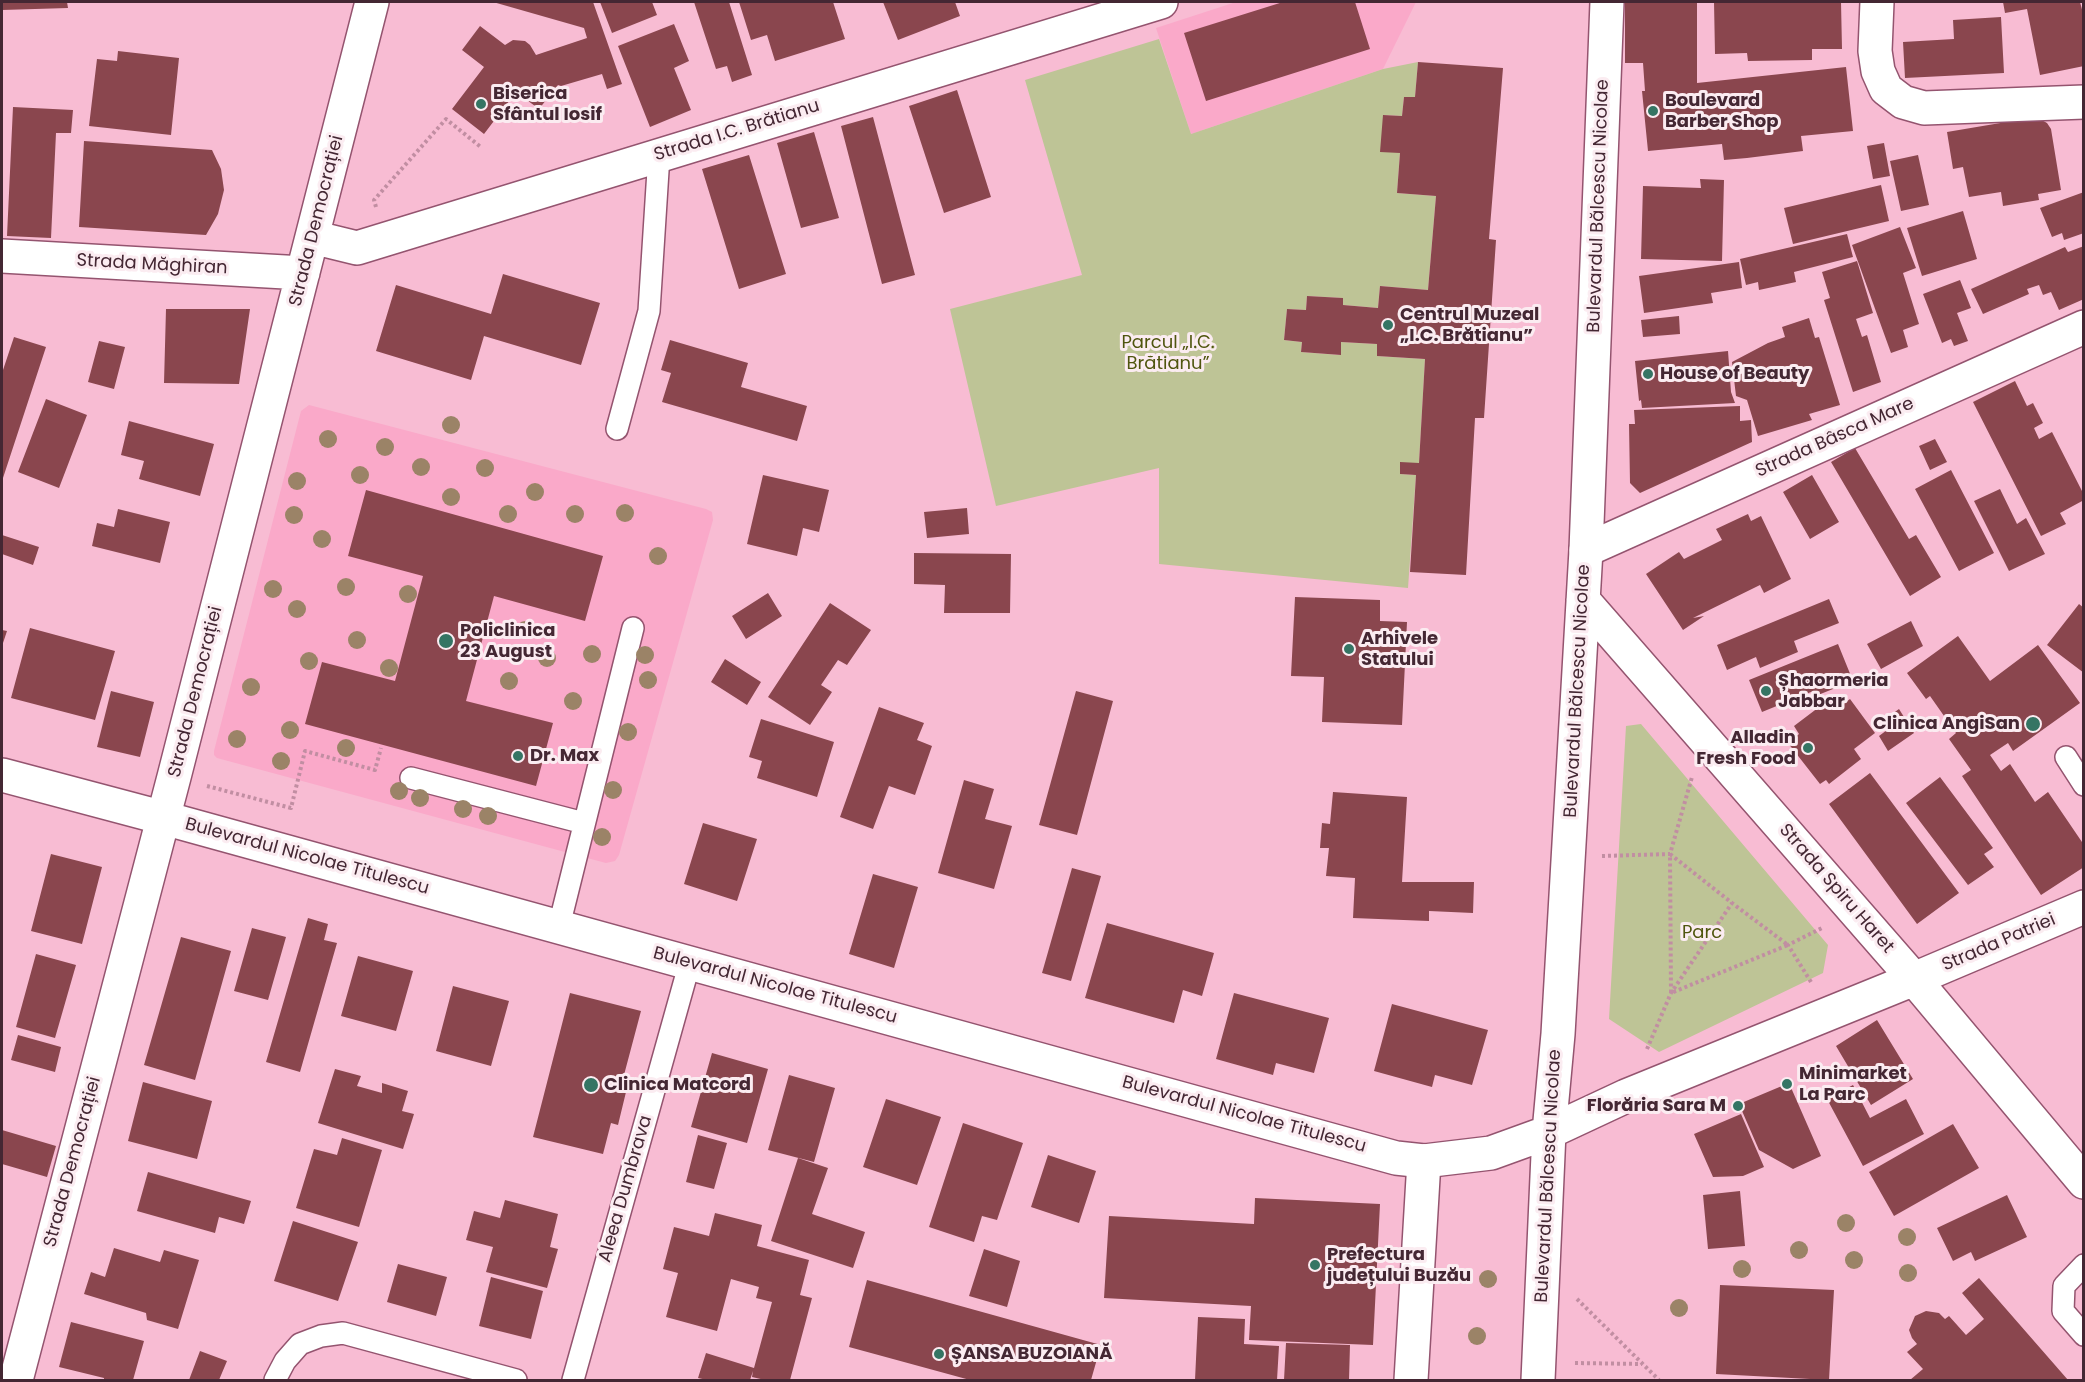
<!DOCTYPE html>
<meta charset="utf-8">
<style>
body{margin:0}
#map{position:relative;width:2085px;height:1382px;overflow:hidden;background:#f8bcd3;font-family:Poppins,sans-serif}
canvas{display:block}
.frame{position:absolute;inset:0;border:3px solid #442733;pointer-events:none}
</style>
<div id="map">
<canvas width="2085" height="1382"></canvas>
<div class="frame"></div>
</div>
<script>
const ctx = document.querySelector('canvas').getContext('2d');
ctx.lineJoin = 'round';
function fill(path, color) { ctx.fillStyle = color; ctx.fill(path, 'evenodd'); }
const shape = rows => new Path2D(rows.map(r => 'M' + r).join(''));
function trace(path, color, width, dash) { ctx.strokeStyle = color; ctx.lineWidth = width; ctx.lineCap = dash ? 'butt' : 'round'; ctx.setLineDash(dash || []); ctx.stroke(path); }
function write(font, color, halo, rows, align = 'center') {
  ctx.font = font + ' Poppins,sans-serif'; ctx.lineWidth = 6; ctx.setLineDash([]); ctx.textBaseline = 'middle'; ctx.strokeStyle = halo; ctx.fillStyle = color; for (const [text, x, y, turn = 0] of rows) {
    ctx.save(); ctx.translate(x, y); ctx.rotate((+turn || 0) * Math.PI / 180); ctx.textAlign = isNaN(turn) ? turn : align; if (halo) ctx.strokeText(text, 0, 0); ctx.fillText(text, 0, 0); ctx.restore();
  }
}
const built = shape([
 [1236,2,1416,2,1383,69,1191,134,1156,28],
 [309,405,706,509,712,512,713,520,619,855,615,861,606,863,576,855,217,758,214,755,214,751,301,411]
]);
const green = shape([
 [1159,39,1191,134,1383,69,1418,62,1415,97,1404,97,1402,116,1383,115,1400,153,1397,193,1436,196,1428,290,1380,286,1378,308,1343,305,1343,298,1307,296,1306,310,1287,309,1284,340,1302,342,1301,352,1340,355,1341,342,1377,344,1377,356,1425,359,1419,463,1400,463,1400,474,1416,475,1408,588,1159,564,1159,468,996,506,950,309,1082,275,1025,80],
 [1641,724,1828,945,1823,973,1659,1052,1609,1019,1626,726]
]);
const building = shape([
 [2,2,67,2,68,8,2,10],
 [493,2,593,2,622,84,607,89,602,74,561,86,558,85,539,109,516,92,484,134,452,109,484,67,462,50,480,26,505,45,513,40,525,41,530,45,536,55,587,38,584,28],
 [600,2,652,2,657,15,612,33],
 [694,2,729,2,752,75,732,82,727,66,716,69],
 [739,2,833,2,845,39,775,61,767,35,751,40],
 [883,2,955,2,960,16,898,40],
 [1283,2,1355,2,1370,49,1206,101,1184,33],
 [1625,2,1697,2,1697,83,1846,67,1853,131,1801,136,1803,151,1747,158,1724,160,1722,144,1648,151,1642,91,1645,91,1643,63,1625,63],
 [1714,2,1841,2,1842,49,1812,49,1812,60,1748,61,1747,53,1715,54],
 [2003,2,2080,2,2084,17,2084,66,2040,75,2027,9,2005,13],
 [2001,17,2004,73,1905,78,1903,42,1954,39,1953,20],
 [674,24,689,61,674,68,691,110,650,127,618,46],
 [118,51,179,58,171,135,89,126,97,59,117,61],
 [1418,62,1503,68,1489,239,1496,240,1484,418,1475,418,1466,575,1410,572,1416,475,1400,474,1400,462,1419,463,1425,359,1377,356,1377,344,1341,342,1341,355,1301,352,1302,342,1284,340,1287,309,1306,310,1307,296,1343,298,1343,305,1378,308,1380,286,1428,290,1436,196,1397,193,1400,153,1380,152,1383,115,1402,116,1404,97,1415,97],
 [957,90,991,197,944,213,909,106],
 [13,107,73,110,71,133,56,133,51,238,7,236],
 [873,117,915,275,882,284,841,126],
 [2036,117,2047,123,2051,129,2061,190,2038,194,2039,200,2003,206,2001,192,1969,197,1963,167,1953,169,1947,132],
 [814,132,839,218,801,228,777,143],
 [84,141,212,150,221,169,224,190,218,214,206,235,79,227],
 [1884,143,1890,176,1873,179,1867,146],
 [749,155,786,274,739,289,702,169],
 [1918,155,1929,205,1901,211,1890,161],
 [1700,179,1724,180,1722,261,1641,259,1643,186,1701,188],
 [1881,185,1889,221,1793,244,1784,208],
 [2084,192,2084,233,2064,240,2062,233,2052,237,2040,208],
 [1963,211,1977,259,1922,276,1907,228],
 [1900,227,1916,268,1903,273,1919,324,1903,330,1908,347,1891,353,1852,245],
 [1847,234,1853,257,1794,272,1796,282,1759,290,1758,282,1746,285,1740,259],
 [2084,246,2084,299,2059,310,2051,292,2043,295,2039,285,2027,289,2029,294,1983,314,1971,289,2065,247,2068,252],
 [1857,261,1873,313,1856,319,1862,337,1867,335,1881,382,1853,392,1824,300,1830,298,1822,272],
 [1739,262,1742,288,1711,293,1713,303,1644,313,1639,276],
 [503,274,600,303,581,365,484,336,471,380,376,351,396,285,491,314],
 [1960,280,1971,308,1957,313,1968,341,1954,346,1951,339,1942,343,1923,294],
 [166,309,250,309,239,384,164,383],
 [1679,316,1680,334,1643,337,1641,320],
 [1809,318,1815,338,1819,337,1840,405,1809,414,1812,420,1758,436,1747,400,1736,396,1732,362,1768,343,1785,337,1782,327],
 [14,337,46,347,2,481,2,369,3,370],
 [670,340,748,363,741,387,807,406,797,441,662,402,671,373,661,370],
 [99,341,125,347,114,389,88,382],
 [1728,351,1731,392,1735,403,1642,408,1641,400,1639,401,1635,361],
 [2015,381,2027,406,2033,403,2043,423,2034,428,2039,439,2052,432,2084,495,2084,500,2060,513,2066,524,2041,536,1973,402],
 [46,399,87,415,59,488,18,472],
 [1740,406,1740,421,1751,420,1752,442,1640,493,1630,483,1629,424,1635,424,1634,410],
 [129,421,214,444,200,496,139,479,144,461,121,455],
 [1935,439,1947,462,1930,470,1919,446],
 [1855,448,1909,539,1916,535,1941,577,1910,596,1831,462],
 [1951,470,1994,553,1959,571,1915,489],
 [763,475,829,490,819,532,803,528,797,556,747,544],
 [1812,475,1839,522,1810,539,1783,492],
 [2000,489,2017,524,2026,518,2045,554,2009,571,1974,501],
 [366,490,603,556,585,621,494,596,466,701,553,723,536,786,305,724,322,662,395,681,423,576,348,556],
 [967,508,969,534,927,538,924,512],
 [118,509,170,522,160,563,92,546,97,523,114,527],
 [1748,514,1751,521,1761,516,1791,579,1764,593,1760,585,1693,618,1704,616,1683,630,1646,574,1679,552,1684,559,1722,540,1716,529],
 [2,535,39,547,33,565,2,554],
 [914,553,1011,554,1010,613,944,613,945,585,914,584],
 [768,593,782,616,746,639,732,616],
 [1295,597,1380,600,1380,621,1407,622,1402,725,1322,722,1324,677,1291,676],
 [1829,599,1839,623,1794,641,1798,652,1760,668,1756,657,1727,670,1717,645],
 [830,603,871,630,847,665,838,660,821,685,832,692,810,725,768,697],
 [2079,604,2084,608,2084,673,2047,645],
 [1911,621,1923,646,1881,669,1867,644],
 [30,628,115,651,95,720,11,698],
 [2,630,7,631,2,646],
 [1958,636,1990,681,2038,645,2080,703,2013,751,2008,743,1990,755,2001,771,2010,764,2035,802,2048,792,2084,845,2084,867,2041,895,1962,776,1971,770,1949,739,1956,733,1930,696,1926,699,1907,673],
 [1838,644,1853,681,1813,697,1811,692,1762,712,1749,680],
 [725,659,761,682,747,705,711,682],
 [111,691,154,702,140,757,97,747],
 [1076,691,1113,701,1077,835,1039,825],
 [1850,699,1875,733,1854,749,1861,759,1829,784,1826,780,1820,784,1788,743,1799,734,1794,726,1827,701,1835,710],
 [879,707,924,723,917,740,932,746,915,795,889,786,873,829,840,817],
 [1899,709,1914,733,1888,751,1879,736,1887,730,1882,721],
 [761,719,834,742,817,797,757,778,762,761,749,757],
 [1870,773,1959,893,1917,924,1829,804],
 [1940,777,1993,848,1984,854,1994,867,1968,885,1906,803],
 [964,780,994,789,985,819,1012,826,994,889,938,873],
 [1333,792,1407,797,1402,882,1474,882,1473,913,1429,911,1429,921,1353,918,1355,878,1326,876,1329,848,1320,848,1322,823,1330,824],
 [703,823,757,839,737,901,684,884],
 [51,854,102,867,82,944,31,931],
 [1072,868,1101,876,1071,981,1042,973],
 [873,874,918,887,894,968,849,954],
 [308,918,328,924,324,940,337,943,300,1072,266,1062],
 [1107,923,1214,953,1202,996,1183,990,1174,1023,1085,998],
 [252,928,286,937,268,1000,234,991],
 [181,937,231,951,195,1080,144,1065],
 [36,954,76,965,55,1038,16,1027],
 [358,956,413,971,396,1031,341,1016],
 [453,986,509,1001,491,1066,436,1051],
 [570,993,641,1011,620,1090,626,1092,618,1125,611,1123,603,1154,533,1137],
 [1234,993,1329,1018,1314,1073,1276,1063,1273,1075,1216,1059],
 [1392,1004,1488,1030,1472,1085,1435,1075,1432,1087,1374,1071],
 [1877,1020,1913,1079,1871,1105,1836,1046],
 [18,1035,61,1047,55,1072,11,1060],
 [712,1053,768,1069,747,1143,691,1127],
 [335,1069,361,1076,357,1086,382,1093,382,1083,408,1091,402,1111,414,1114,403,1149,318,1123],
 [789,1075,835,1088,814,1162,768,1150],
 [143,1082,212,1101,197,1159,128,1141],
 [1789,1083,1821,1156,1793,1169,1759,1150,1739,1104],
 [1853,1085,1870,1118,1906,1099,1924,1134,1863,1166,1827,1099],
 [886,1099,941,1117,917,1185,863,1167],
 [1741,1114,1764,1167,1743,1176,1713,1177,1694,1134],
 [963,1123,1023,1143,997,1220,982,1216,974,1242,929,1227],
 [1953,1124,1979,1168,1894,1216,1869,1172],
 [2,1130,56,1146,47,1177,2,1164],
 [698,1135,727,1143,714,1189,686,1182],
 [342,1138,382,1150,359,1227,296,1208,314,1149,337,1155],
 [1048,1155,1096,1171,1079,1223,1031,1207],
 [798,1158,828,1168,812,1214,865,1232,853,1268,771,1241],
 [148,1172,251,1201,244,1224,219,1217,215,1233,137,1211],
 [1740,1191,1745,1246,1708,1249,1703,1195],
 [2007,1195,2027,1237,1975,1261,1971,1252,1953,1261,1937,1228],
 [1255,1198,1380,1204,1373,1345,1249,1340,1251,1306,1104,1298,1109,1216,1254,1224],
 [505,1200,558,1214,550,1247,558,1249,547,1288,486,1272,493,1247,466,1240,474,1211,500,1218],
 [715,1213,762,1225,757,1246,809,1260,800,1295,812,1298,790,1380,765,1380,752,1377,753,1371,750,1380,707,1380,698,1378,706,1353,754,1368,772,1302,756,1298,759,1287,731,1279,717,1331,666,1317,678,1273,663,1269,674,1227,709,1236],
 [293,1221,358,1242,338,1301,274,1281],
 [114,1248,160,1262,164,1250,199,1260,178,1329,147,1320,146,1313,84,1294,91,1272,105,1277],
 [984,1249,1020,1261,1007,1307,969,1296],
 [398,1264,447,1277,436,1316,387,1302],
 [491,1277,543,1291,531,1339,479,1326],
 [1979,1278,2068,1380,1910,1380,1923,1369,1907,1352,1917,1344,1912,1338,1909,1330,1915,1316,1926,1311,1939,1313,1945,1319,1949,1316,1966,1335,1984,1319,1962,1293],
 [867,1280,1101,1345,1091,1380,970,1380,849,1347],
 [1720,1285,1834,1290,1829,1380,1716,1374],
 [1198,1317,1245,1319,1244,1344,1279,1346,1277,1380,1195,1380],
 [71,1322,144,1341,133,1380,104,1380,104,1378,59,1367],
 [1286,1343,1350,1345,1349,1380,1284,1380],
 [200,1351,227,1361,219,1380,189,1380]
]);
const path = shape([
 [376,207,374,200,446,119,482,148],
 [207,786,291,808,305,751,375,770,381,748],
 [1670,854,1732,903,1788,945,1671,993,1670,854],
 [1602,856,1670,854,1692,777],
 [1811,982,1788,945,1822,928],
 [1647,1049,1671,993,1732,903],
 [1577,1299,1659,1380],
 [1575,1363,1642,1364]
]);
const service = shape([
 [617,429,649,311,659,155],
 [2066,757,2084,785],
 [411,778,584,823],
 [559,926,633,628],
 [2084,1265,2064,1286,2063,1311,2084,1335],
 [275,1380,285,1361,300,1344,321,1336,343,1333,516,1380],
 [573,1380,690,962]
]);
const minor = shape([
 [1877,2,1875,51,1878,71,1886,89,1903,102,1924,108,2084,102],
 [312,237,357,248,1161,2],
 [2,256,303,273],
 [1586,550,2084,327],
 [1914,979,2084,907],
 [16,1380,174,777,372,2],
 [1411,1380,1424,1161]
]);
const tertiary = shape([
 [1583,600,1914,979,2084,1182],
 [2,775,164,818,1396,1158,1424,1161,1491,1153,1549,1132,1626,1096,1914,979],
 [1538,1380,1549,1132,1558,1034,1586,550,1607,2]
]);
const trees = [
 [451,425],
 [328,439],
 [385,447],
 [421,467],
 [485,468],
 [360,475],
 [297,481],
 [535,492],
 [451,497],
 [625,513],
 [508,514],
 [575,514],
 [294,515],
 [322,539],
 [658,556],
 [346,587],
 [273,589],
 [408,594],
 [297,609],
 [525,630],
 [357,640],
 [592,654],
 [645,655],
 [547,658],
 [309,661],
 [389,668],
 [648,680],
 [509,681],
 [251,687],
 [573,701],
 [290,730],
 [628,732],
 [237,739],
 [346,748],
 [281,761],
 [613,790],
 [399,791],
 [420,798],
 [463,809],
 [488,816],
 [602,837],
 [1846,1223],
 [1907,1237],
 [1799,1250],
 [1854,1260],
 [1742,1269],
 [1908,1273],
 [1488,1279],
 [1679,1308],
 [1477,1336]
];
const markers = [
 [481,104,6,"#357564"],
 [1653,111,6,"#357564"],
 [1388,325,6,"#357564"],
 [1648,374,6,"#357564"],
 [446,641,8,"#357564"],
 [1349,649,6,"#357564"],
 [1766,691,6,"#357564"],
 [2033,724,8,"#357564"],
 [1808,748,6,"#357564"],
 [518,756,6,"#357564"],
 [1787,1084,6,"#357564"],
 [591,1085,8,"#357564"],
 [1738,1106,6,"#357564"],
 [1315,1265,6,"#357564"],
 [939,1354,6,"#357564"]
];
const poiNames = [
 ["Biserica",493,94],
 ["Sfântul Iosif",493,115],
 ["Boulevard",1665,101],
 ["Barber Shop",1665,122],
 ["Centrul Muzeal",1400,315],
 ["„I.C. Brătianu”",1400,336],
 ["House of Beauty",1660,374],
 ["Policlinica",460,631],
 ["23 August",460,652],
 ["Arhivele",1361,639],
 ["Statului",1361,660],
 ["Șhaormeria",1778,681],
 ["Jabbar",1778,702],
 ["Clinica AngiSan",2020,724,"right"],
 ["Alladin",1796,738,"right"],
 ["Fresh Food",1796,759,"right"],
 ["Dr. Max",530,756],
 ["Minimarket",1799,1074],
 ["La Parc",1799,1095],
 ["Clinica Matcord",604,1085],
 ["Florăria Sara M",1726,1106,"right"],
 ["Prefectura",1327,1255],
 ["județului Buzău",1327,1276],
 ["ȘANSA BUZOIANĂ",951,1354]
];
const streetNames = [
 ["Strada I.C. Brătianu",737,131,-17],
 ["Bulevardul Bălcescu Nicolae",1599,206,-88],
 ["Strada Democrației",317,221,-76],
 ["Strada Măghiran",152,265,3],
 ["Strada Bâsca Mare",1835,438,-24],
 ["Bulevardul Bălcescu Nicolae",1578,691,-87],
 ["Strada Democrației",196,692,-76],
 ["Bulevardul Nicolae Titulescu",307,857,15],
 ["Strada Spiru Haret",1836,889,49],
 ["Strada Patriei",1999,943,-23],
 ["Bulevardul Nicolae Titulescu",775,986,15],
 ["Bulevardul Nicolae Titulescu",1244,1115,15],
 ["Strada Democrației",73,1162,-75],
 ["Bulevardul Bălcescu Nicolae",1549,1176,-87],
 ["Aleea Dumbrava",626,1189,-74]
];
const parkNames = [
 ["Parcul „I.C.",1168,343],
 ["Brătianu”",1168,364],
 ["Parc",1702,933]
];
fill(built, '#faa9c9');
fill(green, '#bec496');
fill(building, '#8a464e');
trace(service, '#94546f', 24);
trace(minor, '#94546f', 36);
trace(tertiary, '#94546f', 36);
trace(path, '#c18ea2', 4, [3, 3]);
trace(service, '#fff', 21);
trace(minor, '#fff', 33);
trace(tertiary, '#fff', 33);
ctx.fillStyle = '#9b8367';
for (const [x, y] of trees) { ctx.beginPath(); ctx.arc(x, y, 9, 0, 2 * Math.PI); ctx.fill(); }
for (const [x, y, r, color] of markers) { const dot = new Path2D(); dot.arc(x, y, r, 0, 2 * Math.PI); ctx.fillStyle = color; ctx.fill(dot); trace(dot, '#fbecf1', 2); }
write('bold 18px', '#442733', '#fbecf1', poiNames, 'left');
write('18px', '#442733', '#fbecf1', streetNames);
write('18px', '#4f550e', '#fbecf1', parkNames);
</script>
